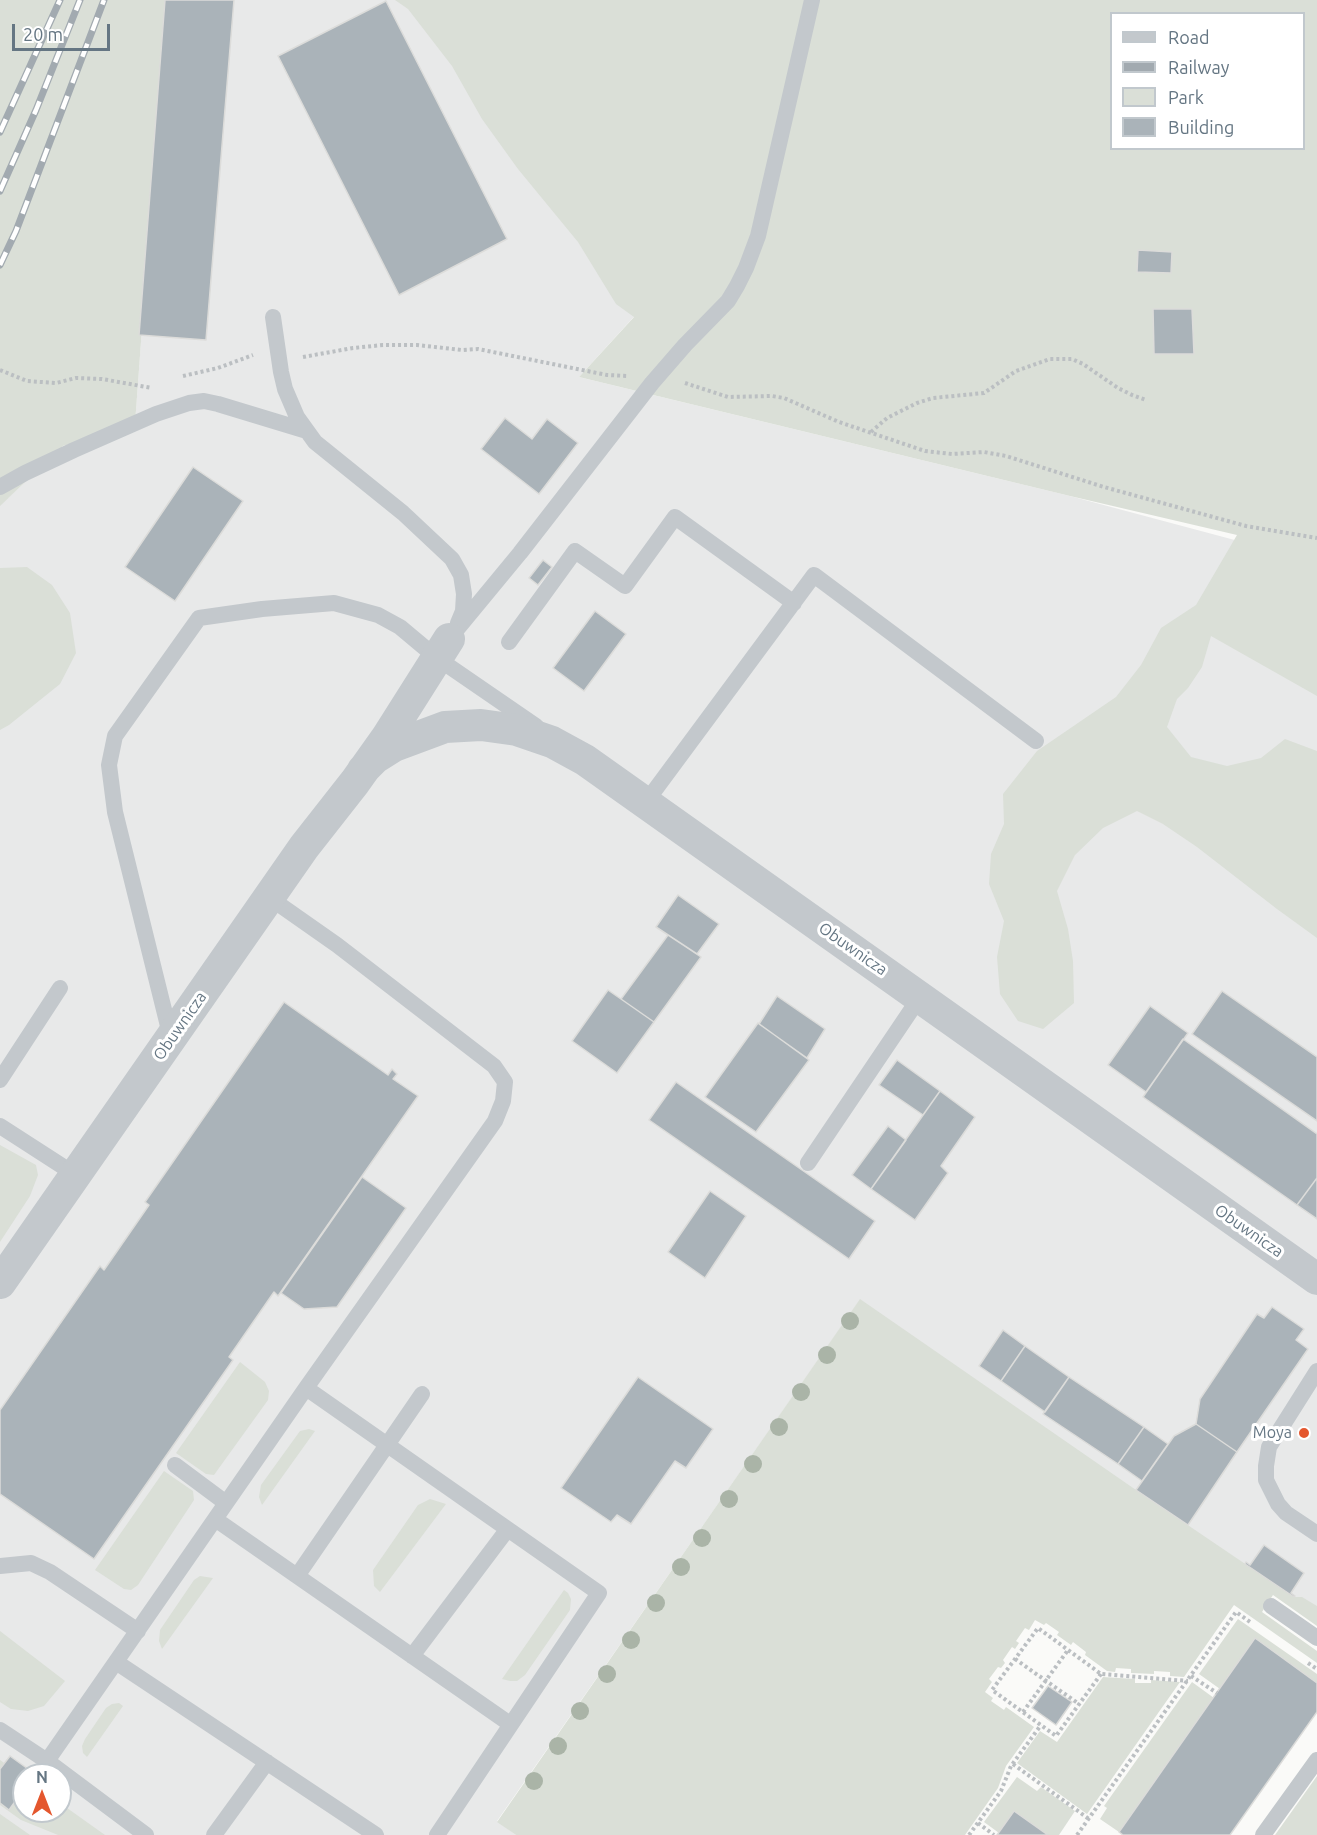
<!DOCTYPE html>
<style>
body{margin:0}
#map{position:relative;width:1317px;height:1835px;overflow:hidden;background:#fafaf8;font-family:Ubuntu,sans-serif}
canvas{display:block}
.legend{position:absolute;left:1110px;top:12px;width:195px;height:138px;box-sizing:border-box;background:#fff;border:2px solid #c1c8cd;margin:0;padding:8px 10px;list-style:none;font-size:18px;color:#657683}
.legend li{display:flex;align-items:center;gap:12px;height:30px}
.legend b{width:30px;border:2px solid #c1c8cd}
.north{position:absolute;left:12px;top:1763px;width:60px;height:60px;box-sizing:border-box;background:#fff;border:2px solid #c1c8cd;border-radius:50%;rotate:0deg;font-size:16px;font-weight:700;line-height:24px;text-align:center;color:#657683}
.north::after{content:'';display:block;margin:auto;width:21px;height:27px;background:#e4572e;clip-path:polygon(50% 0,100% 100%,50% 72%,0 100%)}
.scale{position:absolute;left:12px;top:24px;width:98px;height:27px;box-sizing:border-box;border:3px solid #657683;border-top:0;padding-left:8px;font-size:18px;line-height:21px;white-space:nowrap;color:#657683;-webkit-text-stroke:4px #fff;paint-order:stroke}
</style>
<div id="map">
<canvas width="1317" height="1835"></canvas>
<ul class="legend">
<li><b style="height:8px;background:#c3c8cc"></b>Road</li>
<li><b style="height:8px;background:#a2aab0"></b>Railway</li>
<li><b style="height:16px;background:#dadfd7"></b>Park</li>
<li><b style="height:16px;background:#aab3b9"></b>Building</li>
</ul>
<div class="north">N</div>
<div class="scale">20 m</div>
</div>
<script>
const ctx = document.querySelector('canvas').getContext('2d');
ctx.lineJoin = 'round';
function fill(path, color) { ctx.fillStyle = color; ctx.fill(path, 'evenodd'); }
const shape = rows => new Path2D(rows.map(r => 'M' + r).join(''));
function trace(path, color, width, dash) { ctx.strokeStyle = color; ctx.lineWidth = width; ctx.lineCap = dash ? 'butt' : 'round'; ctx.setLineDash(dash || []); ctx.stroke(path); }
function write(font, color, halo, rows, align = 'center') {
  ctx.font = font + ' Ubuntu,sans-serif'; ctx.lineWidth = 6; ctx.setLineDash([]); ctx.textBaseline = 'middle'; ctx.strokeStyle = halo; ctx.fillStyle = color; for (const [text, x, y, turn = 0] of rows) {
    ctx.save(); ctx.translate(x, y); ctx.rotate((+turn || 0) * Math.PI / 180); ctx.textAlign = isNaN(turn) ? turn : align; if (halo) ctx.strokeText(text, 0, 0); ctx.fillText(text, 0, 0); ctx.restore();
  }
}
const built = shape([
 [0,0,8,498,63,446,135,423,166,0,428,0,651,298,579,377,1070,496,1317,562,1317,1613,1111,1475,860,1300,497,1821,516,1835,0,1835],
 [24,1775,60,1775,60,1811,24,1811]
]);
const green = shape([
 [0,0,166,0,135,424,63,446,0,506],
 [395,0,1317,0,1317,696,1211,636,1202,667,1188,688,1177,699,1167,727,1191,757,1227,766,1261,758,1285,739,1317,751,1317,938,1277,909,1197,847,1163,824,1137,811,1103,828,1075,855,1057,891,1068,929,1073,961,1074,1003,1043,1029,1018,1021,1000,994,997,957,1004,921,989,884,991,854,1004,824,1003,794,1037,751,1116,697,1141,665,1161,628,1196,605,1237,535,1070,496,579,377,634,317,616,304,578,242,518,169,482,119,452,66,408,9],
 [1112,14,1304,14,1304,148,1112,148],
 [27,567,52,585,70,613,76,653,60,684,9,725,0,730,0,568],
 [0,1145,36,1165,38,1175,30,1196,0,1242],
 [860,1299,1136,1490,1294,1597,1302,1597,1317,1606,1317,1626,1273,1595,1262,1612,1317,1651,1317,1663,1234,1605,1184,1677,1170,1676,1170,1672,1154,1671,1154,1674,1131,1673,1131,1669,1116,1668,1115,1672,1107,1671,1085,1655,1086,1652,1073,1642,1071,1645,1057,1635,1059,1632,1046,1623,1044,1625,1035,1620,1029,1630,1025,1628,1016,1641,1019,1643,1015,1649,1012,1647,1003,1660,1005,1663,1001,1668,998,1667,989,1679,992,1682,985,1692,993,1698,991,1701,1004,1710,1006,1707,1034,1727,1006,1766,998,1788,965,1835,516,1835,497,1822],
 [240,1362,265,1382,269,1391,268,1400,219,1468,214,1475,206,1474,176,1453],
 [309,1429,315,1431,262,1505,259,1497,261,1485,300,1431],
 [164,1471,193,1491,194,1500,138,1585,131,1590,124,1589,95,1570],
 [430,1499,446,1504,380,1592,374,1586,373,1570,418,1505],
 [200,1576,213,1578,162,1649,159,1641,160,1630,194,1580],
 [564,1590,568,1593,571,1599,570,1610,525,1675,517,1681,510,1681,502,1679],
 [1238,1619,1317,1674,1317,1683,1256,1639,1220,1689,1199,1674],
 [0,1631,65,1681,44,1706,28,1711,11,1709,0,1702],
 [1103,1677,1135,1679,1135,1683,1151,1683,1151,1680,1180,1682,1087,1814,1017,1763,1040,1731,1057,1742],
 [1192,1682,1214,1698,1119,1832,1100,1819,1107,1808,1104,1806],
 [119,1703,123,1706,87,1757,83,1753,82,1746,85,1739,106,1708,112,1704],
 [0,1760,24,1777,24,1811,60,1811,60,1803,105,1835,58,1835,21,1820,0,1805],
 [1317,1776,1317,1835,1275,1835],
 [1017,1777,1037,1791,1041,1787,1075,1811,1059,1835,1048,1835,1014,1811,999,1833,984,1822],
 [0,1814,30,1835,0,1835]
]);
const building = shape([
 [165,0,234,0,206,340,139,335,165,0],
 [386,1,507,239,399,295,278,56,386,1],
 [1138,250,1172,252,1171,273,1137,272,1138,250],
 [1153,309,1192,309,1194,354,1154,354,1153,309],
 [505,418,532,439,547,419,578,443,539,494,481,449,505,418],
 [193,467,243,501,175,601,125,567,193,467],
 [543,560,552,567,538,585,529,578,543,560],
 [595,611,626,634,584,691,553,668,595,611],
 [678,895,719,924,697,954,656,927,678,895],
 [668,935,701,957,654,1022,621,999,668,935],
 [608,990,654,1022,617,1073,572,1041,608,990],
 [1222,991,1317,1057,1317,1121,1192,1034,1222,991],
 [777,996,825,1029,807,1058,759,1024,777,996],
 [284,1002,388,1075,392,1069,397,1074,393,1079,418,1096,278,1296,274,1292,229,1357,233,1360,94,1559,0,1494,0,1410,100,1266,104,1270,149,1205,145,1202,284,1002],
 [1150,1006,1188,1033,1146,1092,1108,1065,1150,1006],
 [758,1023,809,1060,756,1132,705,1097,758,1023],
 [1183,1039,1317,1134,1317,1178,1297,1205,1143,1097,1183,1039],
 [897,1060,940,1091,923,1115,879,1085,897,1060],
 [676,1082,875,1221,849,1259,649,1120,676,1082],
 [940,1091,975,1117,941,1166,948,1173,915,1220,871,1189,940,1091],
 [888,1126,906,1140,871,1189,852,1175,888,1126],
 [362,1177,406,1208,337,1307,304,1309,281,1293,362,1177],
 [1317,1178,1317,1219,1297,1205,1317,1178],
 [710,1191,746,1216,705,1278,668,1252,710,1191],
 [1272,1307,1304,1329,1296,1340,1308,1349,1237,1452,1196,1424,1200,1399,1257,1314,1264,1318,1272,1307],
 [1003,1330,1025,1346,1001,1381,979,1366,1003,1330],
 [1025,1346,1069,1377,1045,1412,1001,1381,1025,1346],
 [638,1377,713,1429,686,1468,675,1461,631,1524,617,1515,611,1522,561,1488,638,1377],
 [1069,1377,1144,1427,1118,1464,1043,1414,1069,1377],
 [1196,1424,1237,1452,1188,1525,1136,1490,1174,1436,1196,1424],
 [1144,1427,1168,1444,1142,1481,1118,1464,1144,1427],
 [1264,1545,1304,1573,1291,1593,1295,1596,1294,1597,1245,1564,1246,1562,1250,1565,1264,1545],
 [1255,1638,1317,1683,1317,1712,1230,1835,1123,1835,1119,1832,1255,1638],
 [1048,1686,1072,1702,1056,1725,1032,1708,1048,1686],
 [10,1756,35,1774,24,1775,24,1789,9,1810,0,1803,0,1769,10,1756],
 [1014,1811,1048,1835,997,1835,1014,1811]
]);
const path = shape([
 [303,357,353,348,383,345,417,345,462,350,478,349,607,375,628,376],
 [0,370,27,381,56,383,76,378,102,379,152,388],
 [183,376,218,368,253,355],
 [685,383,728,397,772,396,784,398,839,422,925,451,952,454,984,452,1006,456,1104,487,1246,526,1317,538],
 [871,432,887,418,917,403,933,398,984,393,1016,371,1050,359,1072,359,1083,364,1118,388,1132,395,1146,400],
 [1015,1659,1079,1704],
 [1308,1663,1317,1669],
 [1101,1674,1056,1736,992,1690,1038,1628,1101,1674,1188,1681],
 [1191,1676,1217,1693],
 [1023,1712,1068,1650],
 [1013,1764,1089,1819],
 [978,1823,994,1835],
 [969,1835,1001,1791,1011,1766,1041,1725],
 [1077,1835,1236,1612,1250,1622]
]);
const service = shape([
 [273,317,281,372,285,389,297,417,315,442,403,513,452,559,461,575,464,594,463,611,458,623],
 [0,487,25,473,74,450,156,414,189,403,204,401,218,404,307,431],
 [449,639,520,553,652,383,685,345,728,301,737,286,746,268,758,236,812,0],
 [509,642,575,551,625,586,675,517,794,603],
 [646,802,814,575,1036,741],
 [171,1038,115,812,109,765,115,736,199,618,262,609,334,603,378,615,400,627,437,658,536,726],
 [0,1080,60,988],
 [0,1126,76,1175],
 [808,1163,920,997],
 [1317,1371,1269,1447,1266,1466,1266,1480,1278,1504,1286,1513,1317,1534],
 [306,1388,599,1593,437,1835],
 [175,1465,226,1503],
 [215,1519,510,1724],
 [0,1566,31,1563,50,1572,138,1631],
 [297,1576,422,1394],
 [1271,1606,1317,1638],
 [412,1656,507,1530],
 [116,1662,376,1835],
 [0,1730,47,1761,146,1835],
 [47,1761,306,1388,495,1121,503,1101,505,1082,494,1066,337,945,270,898],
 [214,1835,267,1762],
 [1263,1835,1317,1760]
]);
const minor = shape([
 [363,770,375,758,394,746,445,727,481,725,517,730,552,742,585,760,1317,1279],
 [0,1283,304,847,355,782,387,737,449,639]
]);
const rail = shape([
 [0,132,60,0],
 [0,191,36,110,80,0],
 [0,265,16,231,104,0]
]);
const trees = [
 [850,1321],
 [827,1355],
 [801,1392],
 [779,1427],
 [753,1464],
 [729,1499],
 [702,1538],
 [681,1567],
 [656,1603],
 [631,1640],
 [607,1674],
 [580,1711],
 [558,1746],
 [534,1781]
];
const markers = [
 [1304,1433,6,"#e4572e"]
];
const streetNames = [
 ["Obuwnicza",853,949,35],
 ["Obuwnicza",180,1026,-55],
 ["Obuwnicza",1249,1231,35]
];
const poiNames = [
 ["Moya",1292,1433]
];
fill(built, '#e8e9e9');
fill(green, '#dadfd7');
fill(building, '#aab3b9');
trace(building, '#dcdcda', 1.5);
trace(path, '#bbbfc2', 4, [3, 3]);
trace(service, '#c3c8cc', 16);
trace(minor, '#c3c8cc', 32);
trace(rail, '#a2aab0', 7);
trace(rail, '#fff', 4.5, [14]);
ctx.fillStyle = '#aab4a7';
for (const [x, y] of trees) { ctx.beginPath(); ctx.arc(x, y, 9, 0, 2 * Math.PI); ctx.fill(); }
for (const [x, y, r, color] of markers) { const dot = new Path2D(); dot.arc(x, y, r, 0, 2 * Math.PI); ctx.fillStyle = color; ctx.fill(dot); trace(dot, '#fff', 2); }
write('16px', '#657683', '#fff', streetNames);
write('16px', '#657683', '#fff', poiNames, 'right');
</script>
